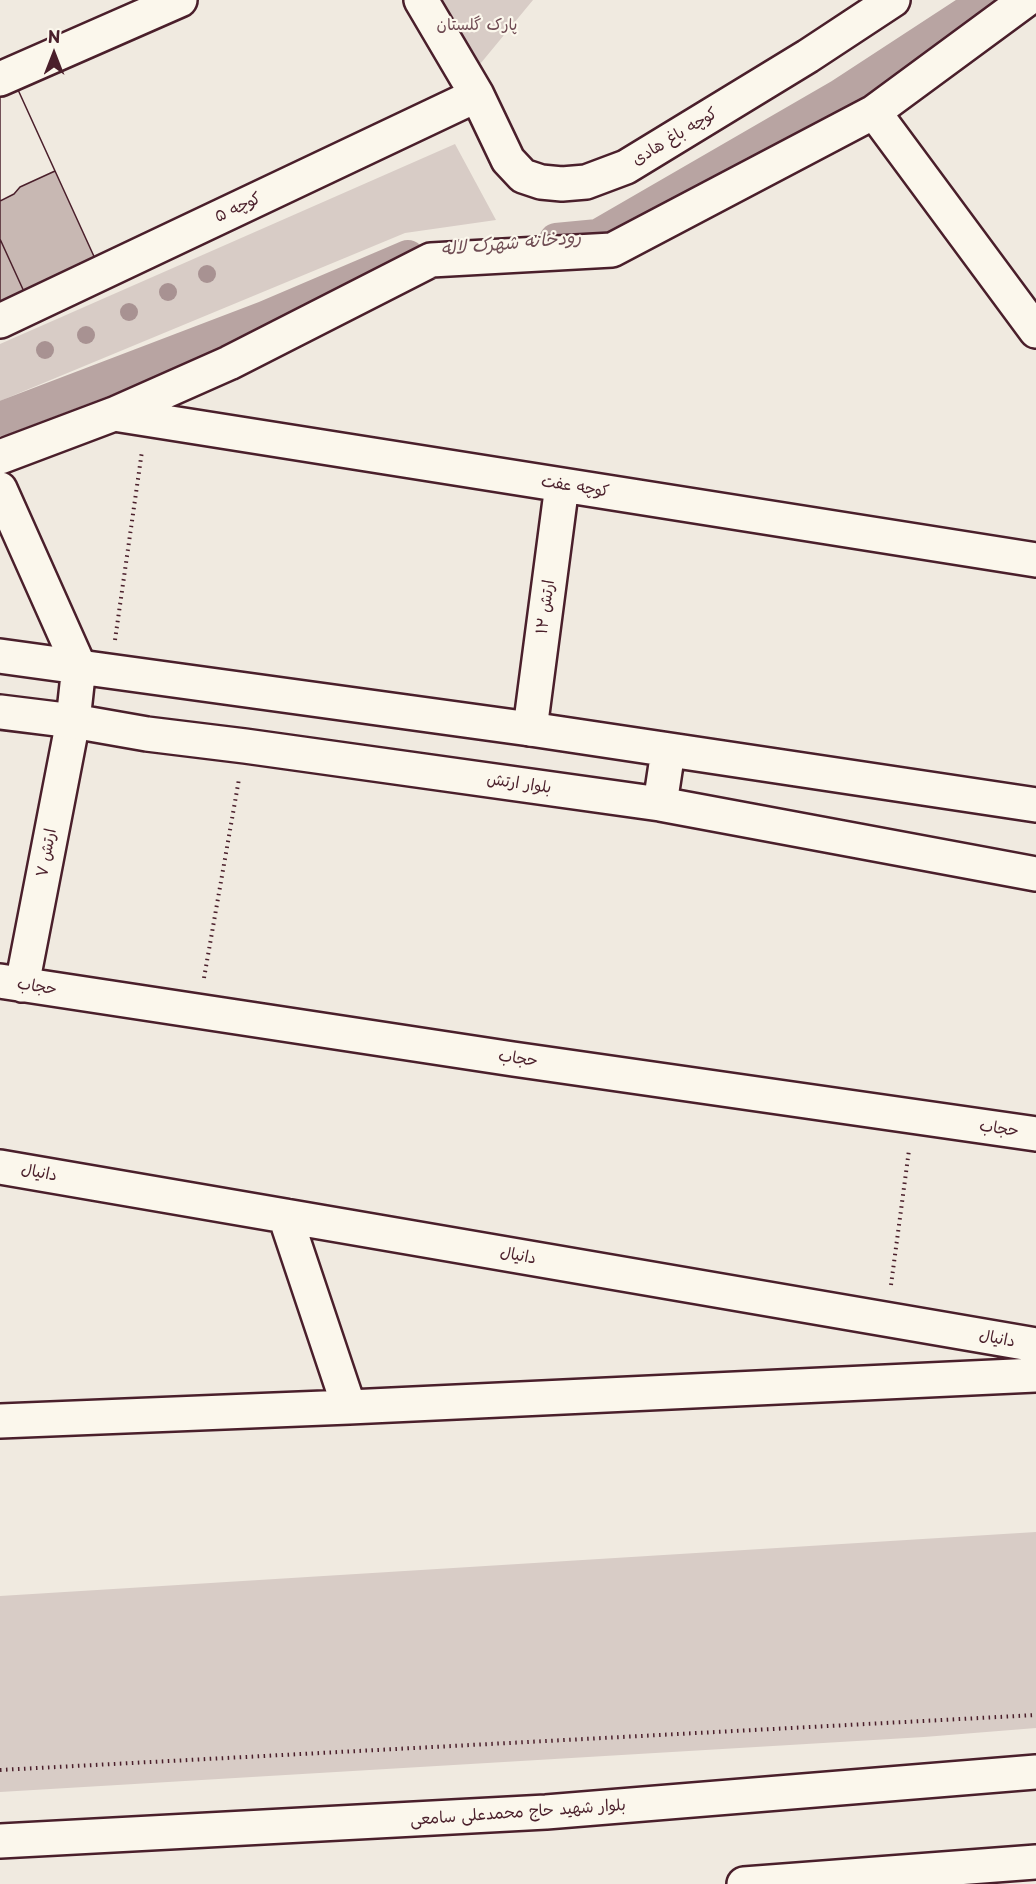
<!DOCTYPE html>
<meta charset="utf-8">
<style>
body{margin:0}
#map{position:relative;width:1036px;height:1884px;overflow:hidden;background:#f0eae0;font-family:"Playpen Sans",sans-serif}
canvas{display:block}
.north{position:absolute;left:24px;top:24px;width:60px;height:60px;-webkit-text-stroke:4px #fbf7ec;paint-order:stroke;rotate:0deg;font-size:16px;font-weight:700;line-height:24px;text-align:center;color:#4a1f2b}
.north::after{content:'';display:block;margin:auto;width:21px;height:27px;background:#4a1f2b;clip-path:polygon(50% 0,100% 100%,50% 72%,0 100%)}
</style>
<div id="map">
<canvas width="1036" height="1884"></canvas>
<div class="north">N</div>
</div>
<script>
const ctx = document.querySelector('canvas').getContext('2d');
ctx.lineJoin = 'round';
function fill(path, color) { ctx.fillStyle = color; ctx.fill(path, 'evenodd'); }
const shape = rows => new Path2D(rows.map(r => 'M' + r).join(''));
function trace(path, color, width, dash) { ctx.strokeStyle = color; ctx.lineWidth = width; ctx.lineCap = dash ? 'butt' : 'round'; ctx.setLineDash(dash || []); ctx.stroke(path); }
function write(font, color, halo, rows, align = 'center') {
  ctx.font = font + ' "Playpen Sans","Playpen Sans Arabic",sans-serif'; ctx.lineWidth = 4.5; ctx.setLineDash([]); ctx.textBaseline = 'middle'; ctx.strokeStyle = halo; ctx.fillStyle = color; for (const [text, x, y, turn = 0] of rows) {
    ctx.save(); ctx.translate(x, y); ctx.rotate((+turn || 0) * Math.PI / 180); ctx.textAlign = isNaN(turn) ? turn : align; if (halo) ctx.strokeText(text, 0, 0); ctx.fillText(text, 0, 0); ctx.restore();
  }
}
const green = shape([
 [435,0,533,0,471,75],
 [455,144,496,220,405,233,0,401,0,344],
 [1036,1532,1036,1728,924,1737,0,1792,0,1596]
]);
const canal = shape([
 [556,240,598,236,840,96,987,0],
 [0,419,265,318,408,257]
]);
const building = shape([
 [14,81,97,263,26,296,0,239,0,87,14,81],
 [14,81,55,171,20,187,14,194,0,201,0,87,14,81],
 [0,239,26,296,0,308,0,239]
]);
const path = shape([
 [115,640,142,451],
 [204,978,239,779],
 [891,1285,909,1150],
 [0,1770,1036,1715]
]);
const street = shape([
 [421,0,477,95,508,160,523,176,541,182,562,184,586,182,626,167,808,56,893,0],
 [0,79,180,0],
 [874,112,1036,331],
 [0,321,477,95],
 [114,414,1036,560],
 [0,457,114,414,229,363,431,260,612,250,874,112,1026,0],
 [0,489,79,666],
 [530,729,562,485],
 [0,981,513,1059,1036,1134],
 [22,985,73,721],
 [0,1167,1036,1345],
 [285,1216,349,1407],
 [0,1421,349,1407,1036,1375]
]);
const secondary = shape([
 [0,656,530,729,1036,805],
 [0,712,73,721,147,734,245,746,660,804,1036,874],
 [73,721,79,666],
 [660,804,668,751],
 [0,1841,546,1812,1036,1772],
 [744,1884,1036,1862]
]);
const trees = [
 [207,274],
 [168,292],
 [129,312],
 [86,335],
 [45,350]
];
const parkNames = [
 ["پارک گلستان",477,26]
];
const streetNames = [
 ["کوچه باغ هادی",675,137,-31],
 ["کوچه ۵",238,208,-25],
 ["کوچه عفت",575,487,9],
 ["ارتش ۱۲",546,607,-82],
 ["بلوار ارتش",519,784,8],
 ["ارتش ۷",47,853,-79],
 ["حجاب",37,987,9],
 ["حجاب",518,1059,8],
 ["حجاب",999,1129,8],
 ["دانیال",39,1173,10],
 ["دانیال",518,1256,10],
 ["دانیال",997,1339,10],
 ["بلوار شهید حاج محمدعلی سامعی",518,1813,-4]
];
const waterNames = [
 ["رودخانه شهرک لاله",511,244,-5]
];
fill(green, '#d8ccc6');
trace(canal, '#b8a4a2', 34);
fill(building, '#c8b8b3');
trace(building, '#4a1f2b', 1.5);
trace(street, '#4a1f2b', 38);
trace(secondary, '#4a1f2b', 38);
trace(path, '#4a1f2b', 4, [1.5, 4.5]);
trace(street, '#fbf7ec', 33);
trace(secondary, '#fbf7ec', 33);
ctx.fillStyle = '#a89292';
for (const [x, y] of trees) { ctx.beginPath(); ctx.arc(x, y, 9, 0, 2 * Math.PI); ctx.fill(); }
write('16px', '#6e4a52', '#fbf7ec', parkNames);
write('16px', '#4a1f2b', '#fbf7ec', streetNames);
write('italic 18px', '#704e55', '#fbf7ec', waterNames);
</script>
